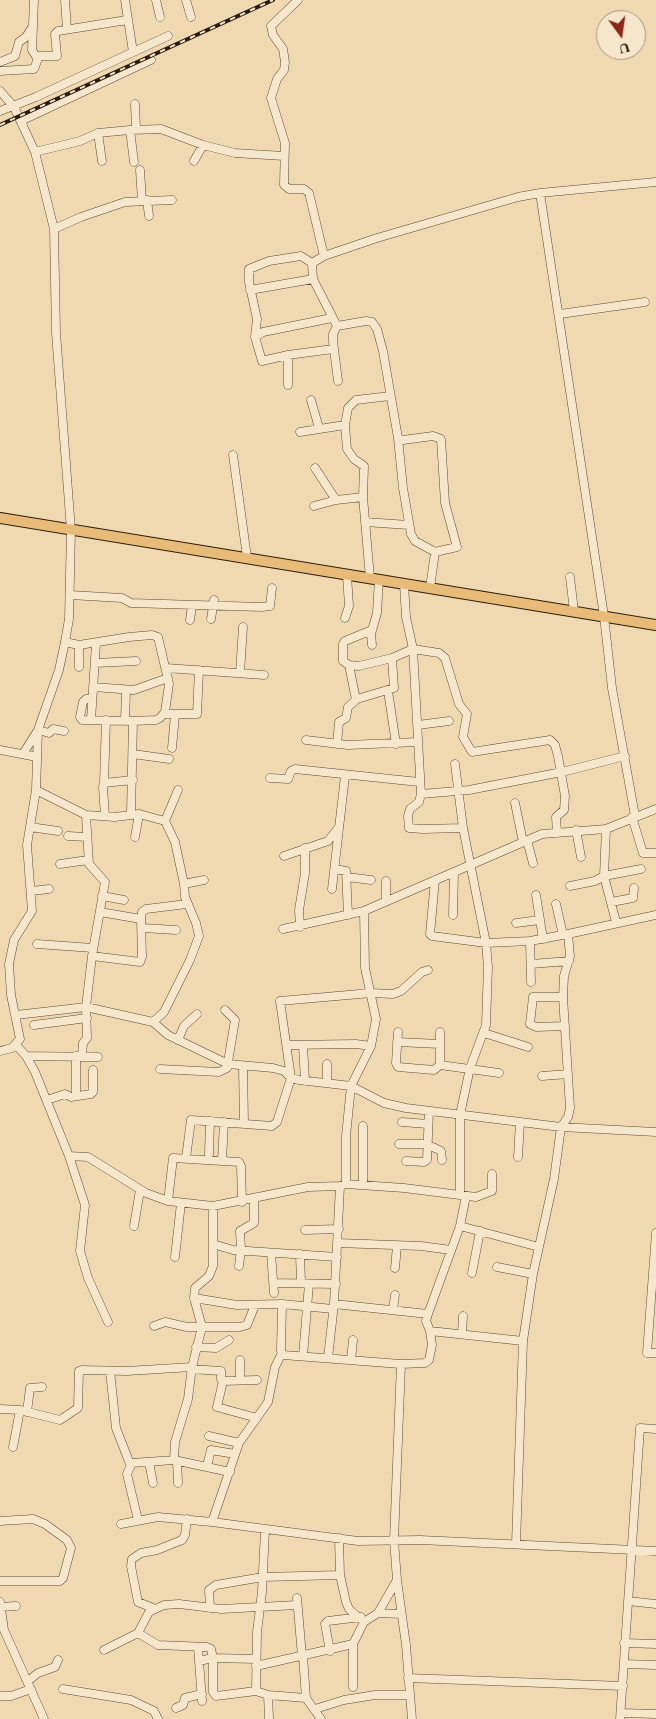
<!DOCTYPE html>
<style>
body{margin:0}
#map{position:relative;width:656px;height:1719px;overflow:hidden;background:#f0d8b1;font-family:"EB Garamond",serif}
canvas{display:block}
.north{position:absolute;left:596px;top:10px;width:50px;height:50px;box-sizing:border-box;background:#f5e6cc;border:1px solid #a4967f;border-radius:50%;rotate:166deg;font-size:14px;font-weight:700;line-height:20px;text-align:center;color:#2a1d0c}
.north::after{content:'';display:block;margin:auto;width:18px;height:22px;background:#8f2418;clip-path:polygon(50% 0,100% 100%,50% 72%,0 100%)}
</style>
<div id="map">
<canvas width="656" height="1719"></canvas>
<div class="north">U</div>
</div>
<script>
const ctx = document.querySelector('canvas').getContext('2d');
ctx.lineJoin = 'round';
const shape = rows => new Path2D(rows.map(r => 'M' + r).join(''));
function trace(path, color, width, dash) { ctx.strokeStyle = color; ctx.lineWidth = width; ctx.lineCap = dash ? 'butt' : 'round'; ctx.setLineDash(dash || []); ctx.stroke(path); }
const minor = shape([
 [34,0,32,50,37,58],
 [65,0,67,29],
 [125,0,133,52],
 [156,0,160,17],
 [186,0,191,17],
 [298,0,271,26,273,35,283,49,285,62,284,70,277,79,271,98,285,143,284,185,289,189,304,189,309,193,324,256,377,238,518,197,540,193,604,616,612,688,635,816],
 [0,62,15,56,19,42,26,37,31,29],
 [0,71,34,69,39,56,57,56,55,34,58,31,127,20],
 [0,91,14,107,35,152,54,229,56,333,71,530,69,619,65,642,59,670,38,730,36,790,27,845,32,911,14,940,9,964,11,995,20,1039,12,1048,0,1051],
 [135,104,136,129],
 [0,111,36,97,168,36],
 [21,121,151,60],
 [130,130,161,129,203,145],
 [98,133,102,161],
 [35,152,80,141,98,133,130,130,134,162],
 [194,161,203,145,235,153,284,156],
 [140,170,142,201],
 [540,193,656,182],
 [147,200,149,216],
 [54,229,81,217,125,202,172,200],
 [324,256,312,263,313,279,337,326,366,321,372,322,377,329,383,351,398,438,403,440,433,436,441,439,445,503,457,547,435,552,430,588],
 [250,290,313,279],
 [560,314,645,302],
 [332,318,263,332,255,337,262,361,288,355,333,349],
 [337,326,333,334,333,341,338,381],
 [255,337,257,319,249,282,249,269,269,261,301,256,312,263],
 [288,355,288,385],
 [311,400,319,428],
 [300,432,345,425],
 [398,438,403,488,411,534,415,541,435,552],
 [233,455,247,557],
 [315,468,336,500],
 [314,506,336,500,363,497],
 [365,522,409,525],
 [570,577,574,611],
 [370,578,363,497,364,466,354,459,347,449,345,425,348,408,356,400,390,396],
 [404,584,406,617,413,649,421,794,469,790,562,772,625,756],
 [70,595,122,598,131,603,262,607,270,606,272,588],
 [345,618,349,606,347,575],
 [211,619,214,600],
 [190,620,192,606],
 [65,642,79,645,129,637,152,635,158,637,169,684,165,712,160,718,156,720,133,721,82,720,80,717,83,702,86,699,92,698],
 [372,645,371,634,377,613,379,579],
 [95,663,136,661],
 [349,665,359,666,392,658,413,649,439,653,445,658,459,704,467,714,463,737,472,752,550,740,555,745,558,756,565,796,564,810,556,817,557,833],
 [79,667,79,645],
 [166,668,264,675],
 [240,673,243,627],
 [93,687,134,690,168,678],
 [388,691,396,744],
 [356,700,349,665,343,661,343,644,345,641,372,630],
 [164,714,197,714,199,670],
 [91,720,96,644],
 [106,720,104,783,133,780],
 [125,721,126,690],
 [418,725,449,721],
 [306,740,348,745,418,742],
 [337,744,339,722,346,718,348,707,357,699,394,688,392,658],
 [172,748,175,715],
 [0,750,37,757],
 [23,754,38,730,49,733,53,729,64,731],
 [133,754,169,759],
 [455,764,463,828,486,943,488,967,486,1025,470,1068,460,1115,460,1194],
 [270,778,288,779,291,771,295,769,419,782],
 [103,787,105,816],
 [36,790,86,815,115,817,139,814,165,821,175,842,184,884,204,880],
 [421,794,419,802,410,809,408,816,409,828,423,829,463,828],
 [515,803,523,842],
 [131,814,133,721],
 [632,817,643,853,656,853],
 [165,821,178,790],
 [30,827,58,831],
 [606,829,604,876,616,922],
 [576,830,581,857],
 [68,836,87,837],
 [135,837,139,814],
 [527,840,533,863],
 [284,856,328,841,339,827],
 [60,864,88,860],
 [335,869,346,871,348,915],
 [347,877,371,880],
 [435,880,430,934,432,936,486,943,530,941,568,934],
 [386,881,386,900],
 [570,886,595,881,604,876,641,869],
 [332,889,345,776],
 [31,891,49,889],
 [536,895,543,939],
 [102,896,124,900],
 [611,902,633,898,634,888],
 [556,904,563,935],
 [453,915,454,873],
 [141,919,142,912,146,909,187,904],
 [516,923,540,920],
 [300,927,299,910,305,873,305,848],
 [142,928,176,930],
 [283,929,364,911],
 [530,941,531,982],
 [37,944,93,948],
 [92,956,140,962,142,957,141,919,100,912],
 [531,964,569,961],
 [563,997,533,997,530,1024,536,1027,565,1026],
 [16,1015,86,1007,153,1022,168,1035,228,1064,273,1068,284,1071,291,1078,299,1080,351,1086,384,1103,406,1108,561,1127,656,1132],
 [153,1022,164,1012,190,960,199,936,196,923,185,897,184,884],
 [34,1025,87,1018],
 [398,1032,396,1063,398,1067,434,1070,440,1065],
 [440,1032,440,1065,499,1073],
 [484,1033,528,1047],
 [178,1040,184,1026,197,1014],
 [397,1042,440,1044],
 [287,1045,356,1044,371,1046,351,1086,346,1136,346,1184],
 [303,1045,305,1081],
 [17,1046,26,1056,35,1072,69,1156,88,1157,146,1193,168,1201,213,1206,308,1187,340,1186,346,1184,404,1188,476,1197,492,1191,492,1174],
 [371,1046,376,1019,365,968,364,911,542,834,606,829,656,809],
 [26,1056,98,1057],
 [76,1056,76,1096],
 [82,1056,83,1043,87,1038,86,1007,92,956,105,882,89,864,86,815],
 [327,1064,327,1083],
 [243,1066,244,1124],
 [160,1069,219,1072,227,1068,235,1020,225,1010],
 [542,1076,568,1074],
 [47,1100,65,1094,71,1097,91,1094,93,1092,93,1070],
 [402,1122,428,1124],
 [363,1126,363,1185],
 [399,1144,424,1144,435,1148,441,1151,442,1160],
 [209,1154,210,1121],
 [69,1156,85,1205,80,1251,88,1278,108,1322],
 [518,1157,520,1122],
 [186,1158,191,1120,272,1126,277,1122,291,1078,280,1001,371,993,393,994,401,991,422,972,428,970],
 [222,1161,224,1122],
 [406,1161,424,1162,427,1160,429,1111],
 [168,1201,173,1158,239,1162,241,1166,242,1202],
 [134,1226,140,1190],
 [460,1226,539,1247],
 [305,1230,339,1229],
 [656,1233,647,1353,656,1353],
 [338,1243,421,1246,451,1250],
 [213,1244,233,1250,337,1257],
 [271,1253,274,1293],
 [300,1254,301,1283],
 [175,1257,181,1203],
 [239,1266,241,1249,240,1231,254,1223,254,1199],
 [497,1267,533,1274],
 [395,1268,397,1246],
 [472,1273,480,1231],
 [274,1283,336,1284],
 [194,1298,237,1305,282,1304,333,1309],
 [282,1304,281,1351,283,1355,401,1364],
 [334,1304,428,1314],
 [393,1310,395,1295],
 [154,1326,165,1322,187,1327,240,1327,247,1325,255,1305],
 [430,1331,426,1321,428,1314,460,1226,466,1196],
 [462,1334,463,1316],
 [196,1347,216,1348,229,1340],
 [303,1356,309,1284],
 [328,1358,334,1304,340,1186],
 [351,1360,353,1340],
 [191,1369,221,1371,221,1379,223,1381,217,1407,257,1418],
 [110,1371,116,1428,130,1464],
 [240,1379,240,1360],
 [223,1381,257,1380],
 [0,1409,20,1410,60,1420,78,1408,79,1371,82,1370,127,1371,192,1367],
 [27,1412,30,1388,42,1387],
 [209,1436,239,1443],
 [13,1447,20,1410],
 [174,1460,175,1442,188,1399,192,1367,202,1327,194,1298,195,1288,209,1276,213,1266,213,1206],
 [177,1461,178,1483],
 [149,1462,153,1483],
 [207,1466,211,1450,235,1454],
 [138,1520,127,1474,132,1463,174,1460,230,1472],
 [0,1521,33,1519,45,1524,67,1540,71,1548,63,1578,60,1581,0,1581],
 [212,1522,239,1443,268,1402,275,1367,282,1353],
 [121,1524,158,1517,212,1522,358,1541,420,1540,656,1551],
 [339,1538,340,1575,346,1602,349,1609,359,1618],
 [516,1544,523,1341,533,1274,554,1179,561,1127,568,1117,570,1108,563,997,564,976,570,956,568,934,656,915],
 [397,1580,406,1645,412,1719],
 [297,1598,302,1656],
 [628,1601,656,1604],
 [0,1602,4,1630,44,1719],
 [1,1607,16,1606],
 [153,1608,138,1602,131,1566,132,1559,141,1553,157,1550,182,1540,185,1535,187,1519],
 [210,1608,209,1590,216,1585,263,1577,340,1575],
 [378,1613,401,1614],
 [138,1633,149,1612,164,1605,179,1604,221,1609,297,1605],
 [624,1643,656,1644],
 [198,1647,202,1701],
 [104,1650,138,1633,158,1645,207,1647,211,1649,213,1658,256,1659],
 [330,1651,325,1624,328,1621,361,1617],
 [303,1656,306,1698,321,1719],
 [199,1661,213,1658,213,1692,216,1696,256,1691,268,1695,306,1698],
 [624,1664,656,1665],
 [256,1666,353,1644,364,1622,378,1613,397,1580,394,1540,401,1364,425,1363,429,1360,432,1345,430,1331,523,1341],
 [408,1678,623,1686],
 [28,1681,38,1673,55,1667,58,1660],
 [353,1687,353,1644],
 [63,1689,131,1700,154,1711,158,1719],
 [256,1691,257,1632,262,1592,265,1530],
 [268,1695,269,1719],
 [0,1696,11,1696,31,1689],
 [176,1708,183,1705,185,1698,202,1694],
 [315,1709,344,1700,375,1695,410,1695],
 [621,1713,656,1714],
 [620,1719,640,1428,656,1429]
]);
const major = shape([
 [0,518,656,625]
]);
const rail = shape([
 [0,125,273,0]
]);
trace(minor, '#5c4c35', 9);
trace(major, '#2a1d0c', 12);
trace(minor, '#f5e6cc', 8);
trace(major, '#e8bc78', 10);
trace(rail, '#2a1d0c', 4);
trace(rail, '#f5e6cc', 2, [5.5]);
</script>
